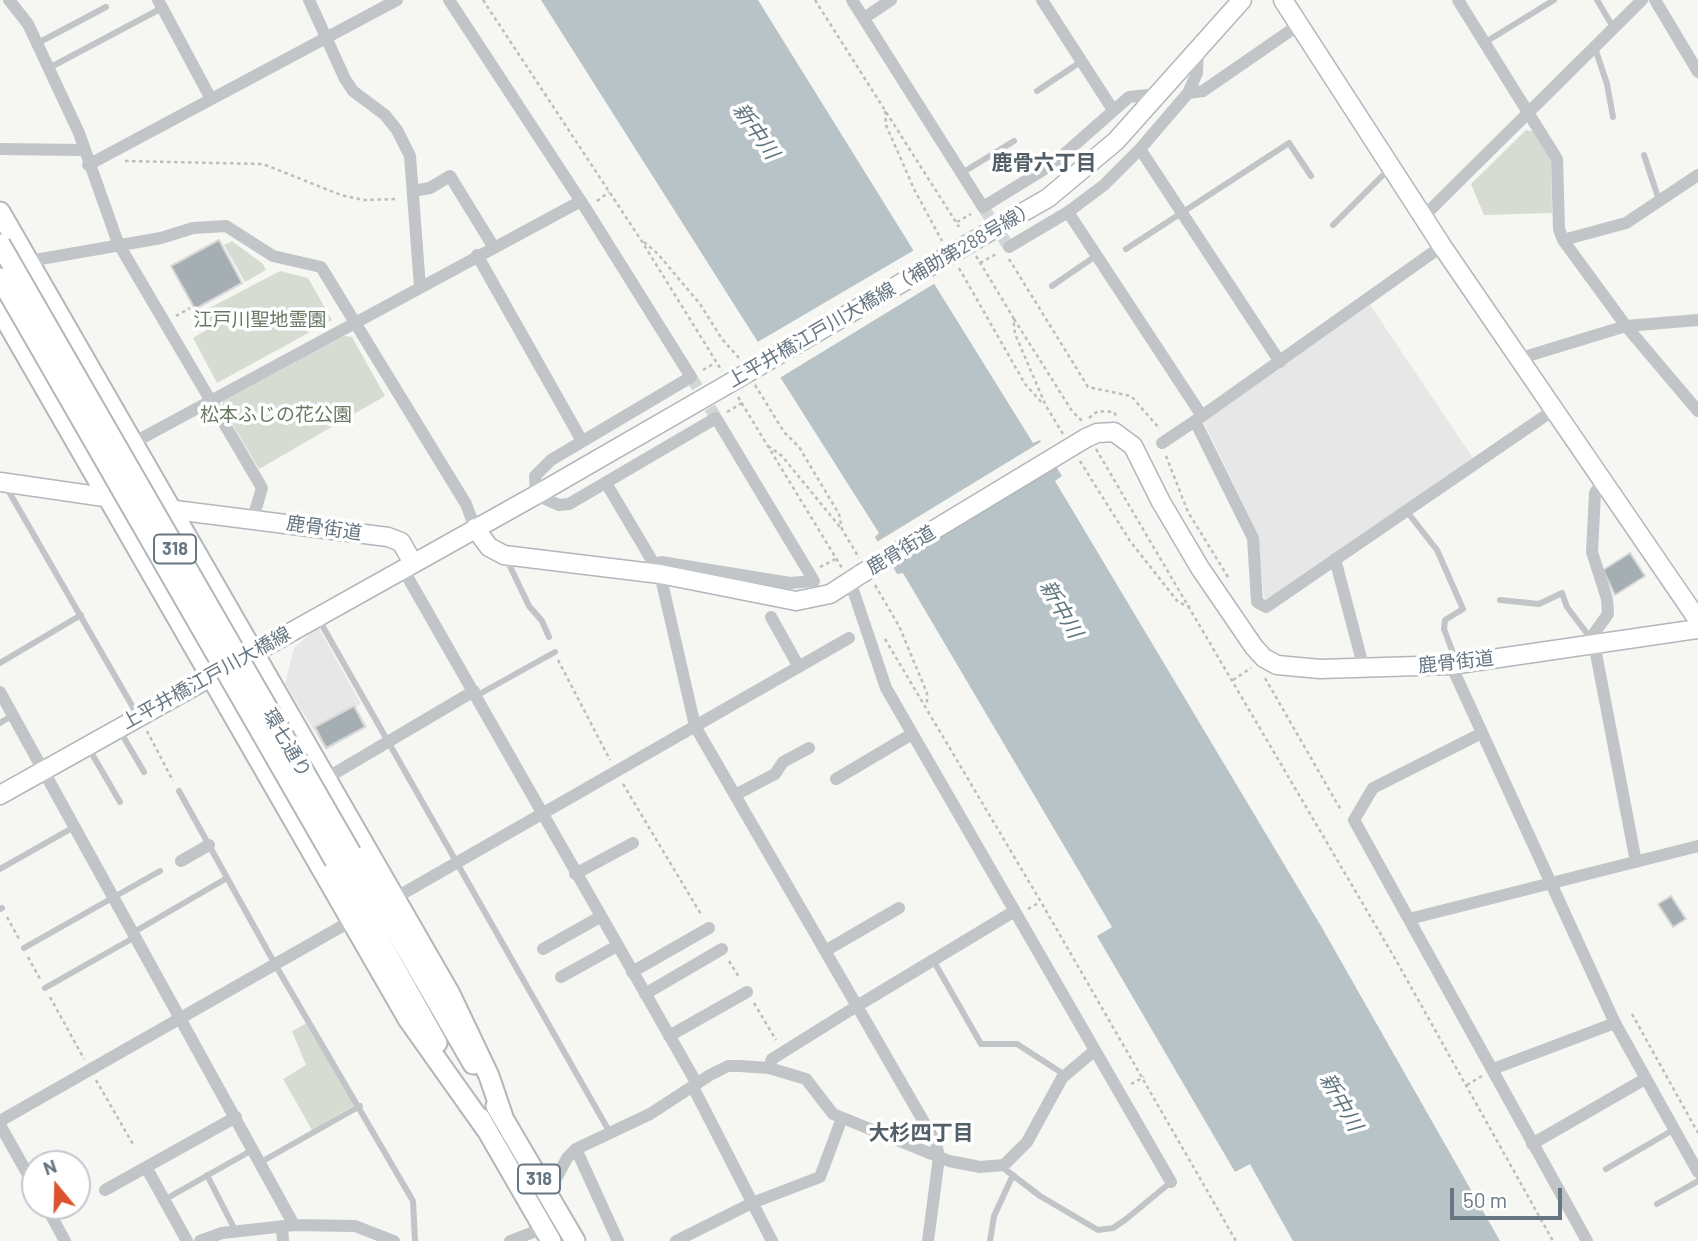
<!DOCTYPE html>
<meta charset="utf-8">
<style>
body{margin:0}
#map{position:relative;width:1698px;height:1241px;overflow:hidden;background:#f6f6f2;font-family:Barlow,sans-serif}
canvas{display:block}
.north{position:absolute;left:21px;top:1150px;width:70px;height:70px;box-sizing:border-box;background:#fff;border:2px solid #c2c8cd;border-radius:50%;rotate:341deg;font-size:19px;font-weight:700;line-height:28px;text-align:center;color:#667682}
.north::after{content:'';display:block;margin:auto;width:24px;height:32px;background:#dc522c;clip-path:polygon(50% 0,100% 100%,50% 72%,0 100%)}
.scale{position:absolute;left:1450px;top:1188px;width:112px;height:32px;box-sizing:border-box;border:4px solid #667682;border-top:0;padding-left:9px;font-size:21px;line-height:24px;white-space:nowrap;color:#667682;-webkit-text-stroke:5px #fff;paint-order:stroke}
</style>
<div id="map">
<canvas width="1698" height="1241"></canvas>
<div class="north">N</div>
<div class="scale">50 m</div>
</div>
<script>
const ctx = document.querySelector('canvas').getContext('2d');
ctx.lineJoin = 'round';
function fill(path, color) { ctx.fillStyle = color; ctx.fill(path, 'evenodd'); }
const shape = rows => new Path2D(rows.map(r => 'M' + r).join(''));
function trace(path, color, width, dash) { ctx.strokeStyle = color; ctx.lineWidth = width; ctx.lineCap = dash ? 'butt' : 'round'; ctx.setLineDash(dash || []); ctx.stroke(path); }
function write(font, color, halo, rows, align = 'center') {
  ctx.font = font + ' Barlow,"Noto Sans JP",sans-serif'; ctx.lineWidth = 7; ctx.setLineDash([]); ctx.textBaseline = 'middle'; ctx.strokeStyle = halo; ctx.fillStyle = color; for (const [text, x, y, turn = 0] of rows) {
    ctx.save(); ctx.translate(x, y); ctx.rotate((+turn || 0) * Math.PI / 180); ctx.textAlign = isNaN(turn) ? turn : align; if (halo) ctx.strokeText(text, 0, 0); ctx.fillText(text, 0, 0); ctx.restore();
  }
}
const built = shape([
 [1370,305,1475,461,1267,599,1264,597,1257,533,1204,422],
 [318,627,361,704,356,707,367,726,326,750,285,683,294,648]
]);
const green = shape([
 [1526,130,1533,131,1551,161,1552,213,1484,215,1471,184],
 [232,241,263,264,266,270,245,282,224,245],
 [280,271,308,278,332,320,217,383,193,338,208,329,200,313],
 [344,336,352,337,385,396,259,469,223,409,223,401],
 [307,1023,356,1104,312,1130,283,1079,306,1065,292,1031]
]);
const water = shape([
 [541,0,758,0,1033,443,1040,440,1062,476,1055,481,1321,926,1500,1241,1293,1241,1250,1164,1235,1172,1097,936,1112,927,903,573,897,574,875,537,879,533]
]);
const pier = shape([
 [916,249,937,282,778,379,756,343],
 [1044,440,1058,463,889,566,875,543]
]);
const building = shape([
 [219,240,242,283,195,309,171,266,219,240],
 [1630,553,1645,576,1615,595,1603,570,1630,553],
 [354,706,365,727,326,748,315,727,354,706],
 [1671,896,1686,919,1673,927,1658,904,1671,896]
]);
const streetTunnel = shape([
 [983,207,1009,247],
 [691,377,716,418]
]);
const path = shape([
 [483,0,641,240,722,371],
 [815,0,959,227],
 [885,111,886,125,914,189,942,241],
 [125,161,263,164,341,195,363,200,398,199],
 [597,201,609,192],
 [957,222,971,214],
 [644,242,658,254,700,304,722,339,739,358],
 [976,256,1013,317,1015,334,1046,406,1063,434],
 [1009,259,1088,387,1131,396,1160,429],
 [980,263,998,253],
 [959,268,1025,384,1043,404],
 [176,316,190,308],
 [1014,319,1072,411,1082,421],
 [703,370,715,363],
 [755,385,784,432,799,447,839,514,842,529,859,558],
 [738,397,842,568],
 [727,412,742,403],
 [1089,418,1098,411,1114,412,1116,416],
 [768,446,782,456,840,527],
 [1096,449,1397,962,1553,1241],
 [1166,456,1188,512,1228,577],
 [1080,461,1130,541,1178,602,1190,607],
 [820,567,836,559],
 [875,585,899,626,927,693,927,706],
 [885,639,1041,902,1236,1241],
 [558,660,610,760],
 [1265,678,1342,812],
 [1233,680,1251,668],
 [147,731,173,781],
 [623,784,702,916],
 [1028,909,1040,902],
 [7,917,19,939],
 [28,957,40,979],
 [729,961,740,979],
 [50,997,84,1059],
 [754,1003,776,1040],
 [1632,1014,1698,1133],
 [96,1080,134,1146],
 [1131,1084,1144,1077],
 [1467,1085,1482,1076]
]);
const lane = shape([
 [1597,0,1613,27],
 [38,43,106,7],
 [1484,43,1554,0],
 [1595,48,1607,84,1613,117],
 [49,68,162,8],
 [1037,91,1082,61],
 [1644,155,1659,200],
 [962,173,1014,141],
 [1333,225,1388,170],
 [1126,249,1289,143,1311,176],
 [1052,286,1097,255],
 [9,485,8,490,138,716],
 [1408,513,1437,550,1463,609,1445,620,1444,629,1456,661],
 [507,560,529,606,542,621,549,637],
 [1500,600,1539,604,1562,593,1567,607,1592,640],
 [318,618,609,1131],
 [0,663,81,615],
 [476,696,555,652],
 [0,723,13,715],
 [120,731,144,772],
 [88,747,120,802],
 [179,791,276,966,413,1201,415,1241],
 [0,869,74,827],
 [0,909,2,908],
 [134,932,227,878],
 [24,948,160,871],
 [933,960,981,1044,1017,1044,1065,1075],
 [45,988,135,937],
 [261,1162,360,1106],
 [1002,1167,1040,1196,1098,1230,1113,1228,1125,1220,1171,1182],
 [1606,1169,1673,1130],
 [207,1175,236,1232],
 [164,1200,254,1149],
 [1657,1204,1698,1181],
 [990,1241,994,1216,1013,1175]
]);
const street = shape([
 [9,0,28,24,79,133,118,243,262,488,253,518],
 [158,0,211,99],
 [309,0,345,79,353,91,385,115,397,130,410,156,420,287],
 [449,0,586,209,691,377,551,460,535,476,536,495,559,505,569,504,716,418,814,581,790,583,661,562,654,565],
 [852,0,983,207,1053,164,1129,97,1158,94],
 [1042,0,1113,110],
 [1458,0,1557,159,1559,229,1563,240,1626,326,1698,411],
 [1655,0,1698,72],
 [864,18,891,0],
 [1188,93,1203,91,1300,24],
 [0,149,83,150],
 [1140,149,1280,362],
 [88,165,397,0],
 [413,191,430,188,450,176,493,246],
 [1068,212,1202,416],
 [1423,217,1642,0],
 [1563,240,1626,223,1698,175],
 [1442,246,1195,421,1253,538,1257,602,1266,607,1555,409],
 [1009,247,1068,212,1104,185,1140,149,1188,93,1197,73,1198,50],
 [477,255,582,441],
 [0,266,161,238,193,228,226,226,273,256,321,267,466,504,475,528],
 [1521,358,1626,326,1698,320],
 [1162,443,1195,421],
 [131,444,581,201],
 [1603,481,1595,493,1592,552,1607,599,1608,614,1595,632,1594,643,1636,862],
 [606,483,660,574,695,726,857,1006,772,1059,769,1068],
 [1335,559,1364,669],
 [403,569,697,1084],
 [850,581,886,688,1171,1182],
 [771,617,799,667],
 [1451,665,1615,1023,1698,1172],
 [0,692,294,1225],
 [1482,733,1373,788,1354,820,1587,1241],
 [325,779,474,691],
 [836,779,912,734],
 [735,795,775,774,783,762,809,748],
 [181,861,209,845],
 [575,874,633,843],
 [395,898,849,638],
 [1409,919,1698,846],
 [543,949,600,917],
 [825,951,899,908],
 [632,972,709,928],
 [561,977,617,946],
 [645,994,722,949],
 [669,1036,747,992],
 [1493,1069,1615,1023],
 [693,1087,772,1241],
 [0,1121,351,921],
 [0,1125,35,1187],
 [1532,1144,1645,1079],
 [576,1149,618,1241],
 [146,1167,187,1241],
 [543,1185,557,1177,567,1158,576,1149,650,1114,710,1075,728,1066,740,1066,769,1068,806,1079,833,1114,949,1161,980,1167,1004,1165,1027,1142,1062,1078,1094,1051],
 [105,1190,236,1117],
 [46,1206,65,1241],
 [282,1226,283,1241],
 [200,1241,222,1233,294,1225,355,1226,394,1241],
 [510,1241,544,1228],
 [676,1241,752,1203,820,1177,842,1118],
 [928,1241,939,1157,936,1143,857,1006,1013,912]
]);
const secondary = shape([
 [1283,0,1442,246,1698,620],
 [1006,222,1048,198,1116,141,1242,0],
 [1086,438,1097,433,1114,432,1133,446,1161,502,1200,568,1254,647,1264,658,1277,665,1320,669,1451,665,1698,629],
 [0,482,118,499],
 [159,508,388,537,401,542,413,563],
 [475,528,489,547,504,555,660,574,796,601,830,594,861,574],
 [0,795,536,495,730,383]
]);
const primary = shape([
 [0,212,450,994,489,1076,503,1117],
 [0,310,408,1019,486,1129],
 [351,853,473,1064],
 [335,861,437,1043],
 [496,1106,575,1241],
 [480,1118,551,1241]
]);
const secondaryBridge = shape([
 [730,383,1006,222],
 [861,574,1086,438]
]);
const primaryBridge = shape([
 [0,244,351,853],
 [0,278,335,861]
]);
const shields = [
 [175,549,42],
 [539,1179,42]
];
const shieldNames = [
 ["318",175,549],
 ["318",539,1179]
];
const streetNames = [
 ["上平井橋江戸川大橋線（補助第288号線）",882,294,-30],
 ["鹿骨街道",324,528,8],
 ["鹿骨街道",901,550,-31],
 ["鹿骨街道",1456,662,-6],
 ["上平井橋江戸川大橋線",206,678,-29],
 ["環七通り",287,743,60]
];
const parkNames = [
 ["江戸川聖地霊園",260,320],
 ["松本ふじの花公園",276,415]
];
const waterNames = [
 ["新中川",756,131,55],
 ["新中川",1061,609,60],
 ["新中川",1341,1102,60]
];
const neighbourhoodNames = [
 ["鹿骨六丁目",1044,163],
 ["大杉四丁目",921,1133]
];
fill(built, '#e6e7e6');
fill(green, '#d7dcd3');
fill(water, '#b8c3c7');
fill(pier, '#f6f6f2');
fill(building, '#a5aeb3');
trace(building, '#d7d7d5', 2);
trace(streetTunnel, '#d2d6d6', 12, [12, 6]);
trace(secondary, '#b1b7bb', 21);
trace(primary, '#b2b7ba', 23);
trace(path, '#bbbdbf', 2.5, [3.5, 3.5]);
trace(lane, '#c1c5c8', 6);
trace(street, '#c1c5c8', 12);
trace(secondary, '#fff', 18);
trace(primary, '#fff', 19);
trace(secondaryBridge, '#b1b7bb', 21, []);
trace(primaryBridge, '#b2b7ba', 23, []);
trace(secondaryBridge, '#fff', 18);
trace(primaryBridge, '#fff', 19);
for (const [x, y, w] of shields) { const box = new Path2D(); box.roundRect(x - w / 2, y - 14.5, w, 29, 5); ctx.fillStyle = '#fff'; ctx.fill(box); trace(box, '#667682', 2); }
write('bold 18px', '#667682', null, shieldNames);
write('19px', '#667682', '#fff', streetNames);
write('19px', '#697964', '#fff', parkNames);
write('italic 21px', '#62777f', '#fff', waterNames);
write('bold 21px', '#535f67', '#fff', neighbourhoodNames);
</script>
